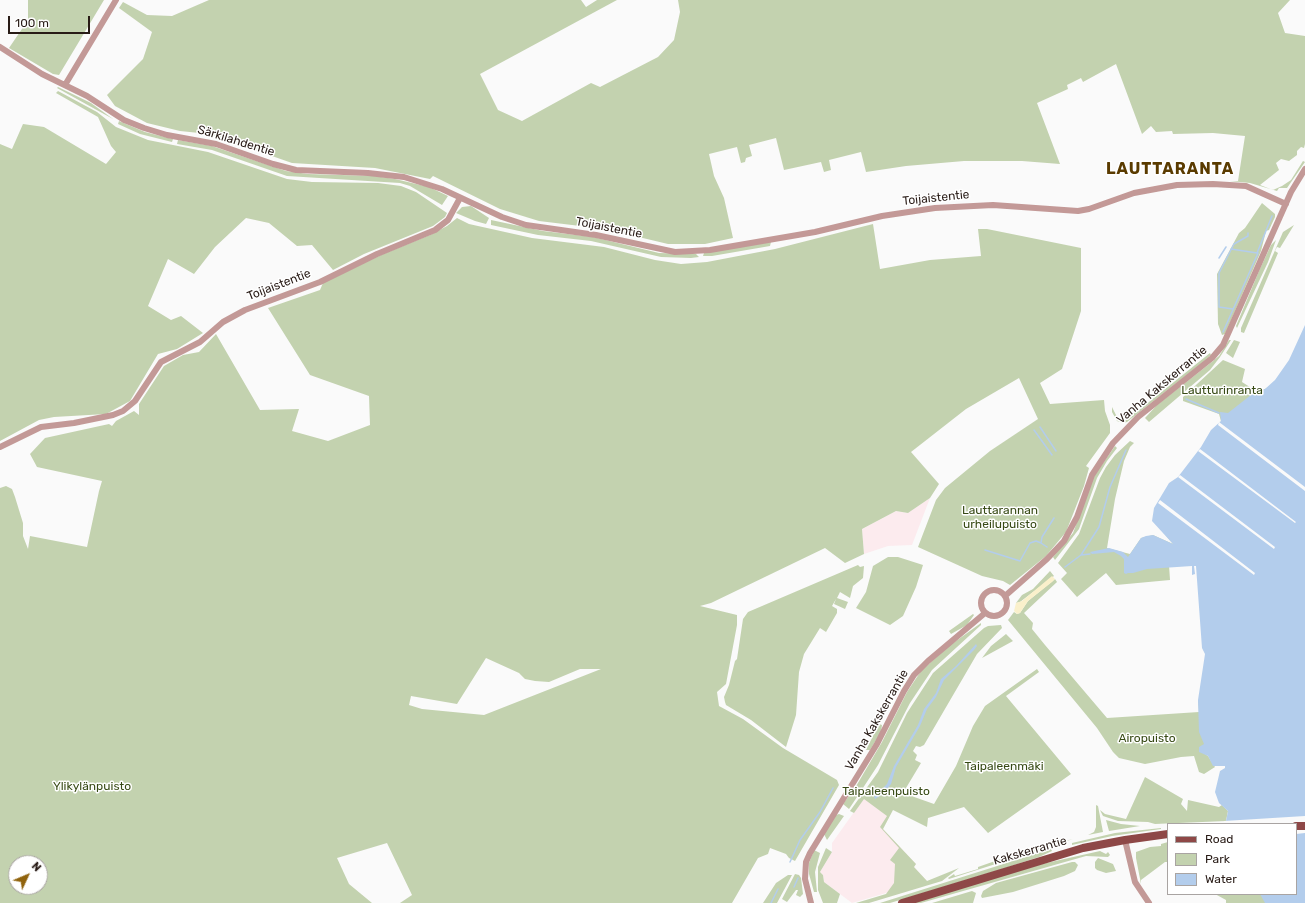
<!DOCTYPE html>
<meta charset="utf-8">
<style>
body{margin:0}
#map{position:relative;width:1305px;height:903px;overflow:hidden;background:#fafafa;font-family:Rubik,sans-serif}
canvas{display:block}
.legend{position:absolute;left:1167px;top:823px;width:130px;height:72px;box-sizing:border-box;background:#fff;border:1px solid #a9a4a2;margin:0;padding:5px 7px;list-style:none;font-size:12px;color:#281b16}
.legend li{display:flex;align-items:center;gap:8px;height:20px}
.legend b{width:20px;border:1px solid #a9a4a2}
.north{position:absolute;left:8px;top:855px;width:40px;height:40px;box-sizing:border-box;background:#fff;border:1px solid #a9a4a2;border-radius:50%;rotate:46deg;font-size:11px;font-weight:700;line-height:16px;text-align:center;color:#281b16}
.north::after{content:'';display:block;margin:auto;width:14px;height:18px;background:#90630d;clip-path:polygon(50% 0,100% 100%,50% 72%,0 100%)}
.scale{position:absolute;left:8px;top:16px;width:82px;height:18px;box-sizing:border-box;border:2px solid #281b16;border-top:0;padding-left:5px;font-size:12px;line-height:14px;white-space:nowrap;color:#281b16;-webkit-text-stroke:3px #fff;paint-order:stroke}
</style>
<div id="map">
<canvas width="1305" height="903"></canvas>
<ul class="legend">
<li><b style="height:5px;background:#8e4847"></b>Road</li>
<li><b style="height:11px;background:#c3d2af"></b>Park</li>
<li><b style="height:11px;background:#b3cdec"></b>Water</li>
</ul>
<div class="north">N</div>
<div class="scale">100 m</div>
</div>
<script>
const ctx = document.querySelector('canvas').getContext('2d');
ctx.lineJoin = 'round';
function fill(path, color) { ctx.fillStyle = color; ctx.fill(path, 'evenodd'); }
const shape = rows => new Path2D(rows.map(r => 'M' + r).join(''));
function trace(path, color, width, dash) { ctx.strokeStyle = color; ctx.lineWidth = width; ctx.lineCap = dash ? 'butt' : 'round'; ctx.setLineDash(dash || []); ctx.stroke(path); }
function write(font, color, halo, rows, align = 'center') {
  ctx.font = font + ' Rubik,sans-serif'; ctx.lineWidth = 3; ctx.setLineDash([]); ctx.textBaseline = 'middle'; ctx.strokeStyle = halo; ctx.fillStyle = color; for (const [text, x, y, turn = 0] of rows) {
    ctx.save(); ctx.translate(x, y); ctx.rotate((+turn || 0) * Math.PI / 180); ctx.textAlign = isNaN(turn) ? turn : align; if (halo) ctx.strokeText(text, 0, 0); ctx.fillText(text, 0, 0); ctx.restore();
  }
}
const commercial = shape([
 [930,498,912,545,888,546,864,554,862,529,896,511,908,513],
 [864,798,889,817,883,829,916,864,914,867,927,881,852,903,824,882,823,875,820,872,832,852,832,843]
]);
const green = shape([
 [28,0,104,0,59,75,53,74,9,48,28,20],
 [209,0,581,0,586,7,597,0,617,0,480,74,498,110,522,121,591,83,600,87,658,57,674,40,680,12,678,0,1290,0,1278,13,1285,33,1305,36,1305,144,1304,148,1301,147,1297,151,1297,155,1289,161,1281,159,1276,163,1279,170,1260,185,1273,190,1282,186,1291,180,1303,161,1305,162,1287,188,1279,188,1277,191,1250,183,1230,181,1238,181,1245,136,1213,133,1173,134,1172,131,1156,132,1151,126,1142,134,1116,64,1083,82,1081,78,1067,85,1068,89,1037,103,1060,164,1022,161,964,161,906,166,866,172,861,152,829,160,831,170,824,172,821,162,784,170,776,138,749,145,752,156,746,158,745,162,741,163,737,147,709,154,714,176,724,198,733,238,705,244,668,244,605,229,539,221,500,209,433,176,430,179,375,168,292,163,209,134,180,131,147,123,115,106,107,95,143,59,152,32,119,8,123,2,147,15,172,16],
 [58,87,91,103,113,119,57,88],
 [58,91,97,112,116,127,148,140,208,152,287,179,312,182,378,183,401,186,416,192,447,213,445,217,433,226,364,254,333,270,312,245,297,246,269,223,246,218,215,247,194,274,168,259,148,306,171,320,181,316,203,333,177,349,158,354,130,401,106,414,54,417,39,420,0,441,0,144,12,149,23,124,44,127,106,164,116,152,111,146,98,117,56,93],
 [119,121,145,132,173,139,172,142,140,134,118,124],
 [178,140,212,146,286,171,308,174,374,176,395,179,429,187,448,196,442,205,410,186,400,183,287,176,212,150,177,144],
 [1262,203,1275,214,1275,217,1269,230,1266,231,1261,251,1229,325,1225,334,1222,335,1218,324,1217,274,1239,233,1245,228],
 [471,206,489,218,486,224,475,221,456,213,462,207],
 [457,218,469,224,532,238,604,247,655,260,681,264,707,262,775,249,873,224,880,269,930,260,981,256,978,229,987,229,1081,248,1081,311,1062,369,1040,383,1050,404,1104,400,1105,411,1110,425,1110,433,1086,466,1089,468,1084,486,1066,532,1046,556,1010,585,1003,581,982,576,918,547,936,500,945,488,990,451,1038,419,1019,378,966,409,911,452,939,484,930,498,908,513,896,511,862,529,864,554,845,563,825,548,711,603,700,606,737,615,737,625,726,684,717,692,719,706,743,719,783,748,837,780,839,785,795,861,789,858,786,854,770,848,768,854,758,858,732,903,400,903,412,895,387,843,337,858,349,884,372,903,0,903,0,488,6,486,12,489,15,497,23,523,23,536,28,549,30,536,87,547,99,491,102,481,37,467,30,454,45,438,109,424,112,426,116,421,134,411,139,415,139,404,164,366,183,355,199,352,216,334,260,410,299,409,292,431,328,441,370,425,369,396,310,375,268,308,320,290,323,283,381,255,430,235,447,226],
 [486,658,519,673,525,679,535,681,549,682,580,669,601,669,484,715,422,709,409,705,411,696,457,704],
 [16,863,40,863,40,887,16,887],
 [491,220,543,231,593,237,659,253,696,254,699,257,691,258,661,257,591,241,538,235,491,225],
 [1294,225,1280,248,1277,247,1275,251,1278,253,1244,333,1241,332,1241,328,1283,232],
 [1276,240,1268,262,1237,328,1236,326,1259,271,1271,245],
 [771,242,770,246,712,256,703,256,704,253],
 [1229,340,1231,340,1220,357,1210,370,1149,422,1145,418,1157,405,1213,361,1219,356],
 [1234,340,1240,342,1233,358,1226,353],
 [1210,353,1211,355,1203,362,1127,422,1123,423,1117,421,1112,412,1112,407,1118,419,1121,419,1139,410],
 [1223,360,1245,369,1242,382,1256,391,1265,389,1271,385,1272,387,1219,422,1221,421,1219,414,1183,401,1183,397],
 [1130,441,1134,443,1130,447,1124,461,1115,499,1107,548,1130,554,1141,538,1153,535,1173,544,1163,532,1181,543,1169,565,1170,580,1116,585,1106,573,1077,597,1061,579,1067,573,1058,563,1079,534,1100,478,1106,467,1115,455],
 [1115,446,1117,448,1107,461,1097,478,1079,529,1055,560,1053,557,1073,533,1094,476],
 [888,557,898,557,923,565,916,587,903,616,890,625,856,608,866,592,873,566],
 [858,565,860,567,864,566,863,578,853,586,850,598,840,592,837,598,848,602,845,609,834,604,836,599,832,606,837,609,837,613,826,632,820,628,804,654,799,672,796,715,786,747,751,720,726,705,725,702,724,697,729,685,735,661,737,659,743,619,748,612],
 [1050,571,1054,576,1020,602,1016,603,1022,595,1033,589],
 [1055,579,1057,582,1024,613,1033,623,1032,629,1045,645,1107,718,1199,712,1198,700,1206,705,1205,754,1208,756,1215,767,1204,774,1199,772,1194,756,1181,757,1145,764,1119,758,1113,752,1097,728,1008,620,1014,612,1017,614,1020,613,1028,601],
 [973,614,974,615,967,625,951,634,949,631],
 [981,623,981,625,932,670,910,703,878,765,861,791,855,788,882,742,907,692,921,671,949,646],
 [1001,625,1002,628,977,654,924,745,920,747,916,746,913,751,917,755,915,760,921,763,903,793,934,804,956,766,973,726,985,706,1037,669,1039,672,1006,696,1071,774,988,833,964,807,928,818,927,827,893,810,883,829,916,864,914,867,927,881,959,868,942,881,869,903,856,903,886,894,894,883,895,864,890,860,899,848,880,827,887,816,864,799,854,813,850,811,878,772,907,713,933,673,984,628,988,626],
 [1006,634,1013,641,982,658,991,646],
 [879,724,882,725,881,732,870,750,866,750],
 [1145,777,1183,799,1181,804,1187,811,1188,800,1219,807,1222,805,1228,811,1226,821,1155,824,1148,822,1118,821,1103,816,1100,810,1105,814,1126,819],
 [853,790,859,794,849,809,843,804],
 [1096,805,1098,806,1103,832,1088,835,1094,832,1096,827],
 [839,814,844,816,827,840,824,834,836,815],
 [1106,820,1121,824,1140,826,1109,831],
 [1161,828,1161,829,1112,836,1072,845,1072,843,1115,833],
 [1073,839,949,879,948,878,954,874,955,876,978,869,978,867,1015,854],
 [1168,842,1168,862,1165,862,1141,880,1141,884,1136,858,1136,852,1150,847,1161,846,1161,844],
 [826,848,832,852,820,872,823,875,824,882,840,894,837,903,823,903,818,890,818,867],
 [1051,849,1052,851,1039,857,1002,869,900,900,890,903,880,903],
 [814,850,820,853,815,872,817,892,814,892,809,874,809,863],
 [1100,851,1106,854,1108,852,1110,855,1108,857,1086,856,921,903,912,903,1042,864],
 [1098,858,1113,864,1116,871,1106,873,1097,870,1095,868,1095,862],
 [1072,862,1075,862,1078,865,1075,871,1064,876,1013,892,982,898,981,896,983,891,996,883],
 [795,874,799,875,801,878,803,894,800,897,796,895,798,890,796,890,787,902,782,899],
 [788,875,792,875,777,903,763,903,776,883],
 [972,891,976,893,973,903,932,903],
 [1215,894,1286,894,1287,903,1226,903,1226,900]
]);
const sand = shape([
 [1052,576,1055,579,1052,582,1028,601,1020,613,1017,614,1014,611,1016,603,1022,601]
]);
const water = shape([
 [1305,325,1305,903,1265,903,1260,894,1296,894,1296,824,1226,821,1228,811,1219,803,1215,792,1220,771,1225,768,1225,766,1213,766,1208,756,1199,752,1199,747,1204,744,1199,732,1198,700,1205,654,1202,648,1196,566,1194,566,1195,574,1192,575,1192,566,1147,569,1133,573,1128,573,1126,574,1124,573,1124,559,1121,556,1114,552,1092,554,1090,552,1109,548,1123,552,1128,557,1141,538,1146,536,1153,535,1173,544,1152,521,1154,508,1169,483,1178,477,1201,447,1211,430,1221,421,1220,412,1228,413,1256,391,1265,389,1275,380,1289,360],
 [976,644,977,646,974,650,944,680,936,697,927,709,920,726,896,767,891,784,883,794,875,799,874,797,887,784,894,766,918,725,924,709,936,693,941,679,956,666]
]);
const pier = shape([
 [1219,422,1305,487,1305,491,1218,425],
 [1200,449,1204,452,1296,522,1295,523,1198,451],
 [1180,475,1275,547,1274,549,1178,477],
 [1160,500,1255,573,1254,575,1158,503],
 [1305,816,1305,833,1296,834,1296,824,1225,824,1224,821]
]);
const stream = shape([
 [1231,249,1257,253,1272,216],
 [1219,258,1226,247],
 [1233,309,1219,307,1219,273,1234,244,1248,236,1248,233],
 [1223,332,1258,253],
 [1186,399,1219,413],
 [1040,427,1056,451],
 [1034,430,1052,455],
 [1047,547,1041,543,1042,537,1054,518],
 [985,550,1020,561,1030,543,1036,541,1041,543],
 [1081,555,1099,527,1110,487,1126,450],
 [1065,567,1081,555,1090,554],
 [790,862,800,840,820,812,833,788],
 [794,887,798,878],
 [771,903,778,889]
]);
const minor = shape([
 [0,47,42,74,87,96,124,120,144,128,167,135,216,144,273,164,296,170,368,173,404,177,442,189,502,217,526,225,596,235,675,252,710,250,815,232,882,216,935,208,993,205,1078,211,1089,209,1134,193,1177,185,1213,184,1246,186,1286,204],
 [65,85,116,0],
 [0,447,41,427,74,423,113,415,123,411,135,401,161,362,200,342,223,322,245,310,320,282,377,254,435,230,448,220,460,198],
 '981 603a13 13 0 1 1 26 0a13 13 0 1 1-26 0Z',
 [1005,596,1047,559,1064,541,1077,517,1092,475,1113,443,1138,417,1212,358,1223,345,1291,192,1305,169],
 [1125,840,1135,882,1149,903],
 [811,903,805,879,806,862,810,853,877,744,904,691,914,675,928,661,985,613]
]);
const major = shape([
 [1296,826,1305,826],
 [902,903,1083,848,1125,840,1168,834]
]);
const streetNames = [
 ["Särkilahdentie",236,141,17],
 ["Toijaistentie",936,198,-6],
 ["Toijaistentie",609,228,11],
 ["Toijaistentie",279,285,-21],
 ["Vanha Kakskerrantie",1162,385,-40],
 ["Vanha Kakskerrantie",877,720,-60],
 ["Kakskerrantie",1030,851,-16]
];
const parkNames = [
 ["Lautturinranta",1222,391],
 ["Lauttarannan",1000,511],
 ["urheilupuisto",1000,525],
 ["Airopuisto",1147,739],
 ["Taipaleenmäki",1004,767],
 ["Ylikylänpuisto",92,787],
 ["Taipaleenpuisto",886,792]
];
const districtNames = [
 ["LAUTTARANTA",1170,169]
];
fill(commercial, '#fcebee');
fill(green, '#c3d2af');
fill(sand, '#faf0cb');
fill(water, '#b3cdec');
fill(pier, '#fafafa');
trace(stream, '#b3cdec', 1.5);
trace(minor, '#c39997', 6);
trace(major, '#8e4847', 8);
write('12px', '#281b16', '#fff', streetNames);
write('12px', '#374a15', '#fff', parkNames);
ctx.letterSpacing = '1px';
write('bold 16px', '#5a3b00', '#fff', districtNames);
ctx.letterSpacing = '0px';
</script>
